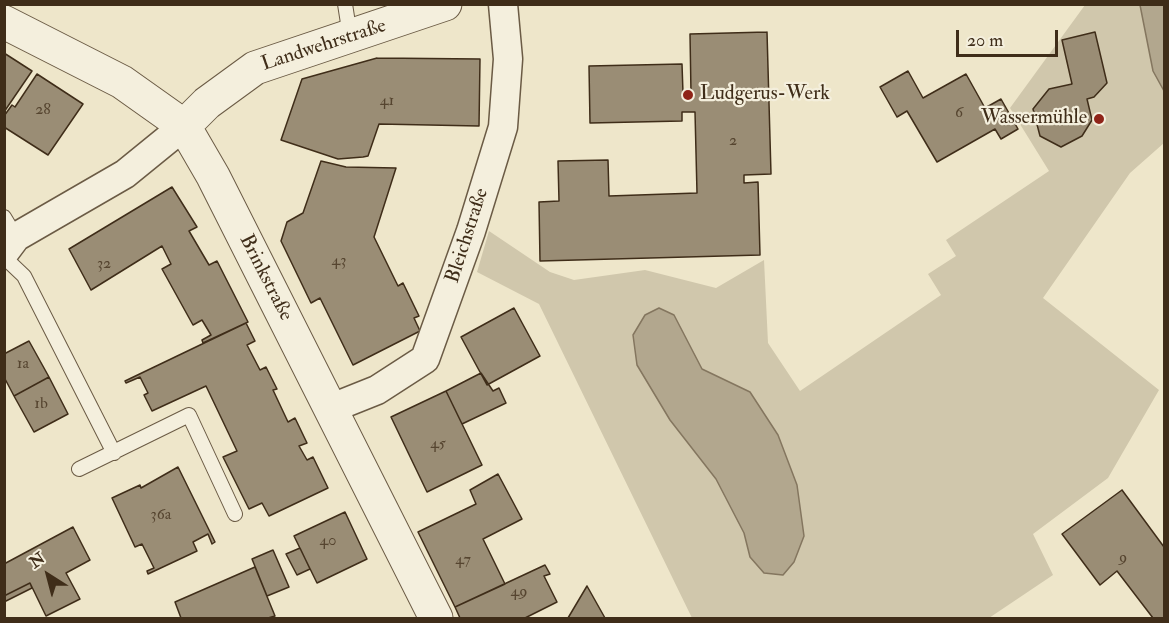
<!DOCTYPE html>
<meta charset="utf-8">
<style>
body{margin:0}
#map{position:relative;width:1169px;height:623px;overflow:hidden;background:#eee6ca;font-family:"IM FELL Double Pica",serif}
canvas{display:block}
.frame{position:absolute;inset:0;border:6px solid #3f2d19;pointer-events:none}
.north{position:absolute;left:18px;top:545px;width:60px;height:60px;-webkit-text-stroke:4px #f4efdd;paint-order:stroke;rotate:324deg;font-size:16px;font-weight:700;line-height:24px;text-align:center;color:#3f2d19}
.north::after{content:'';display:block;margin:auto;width:21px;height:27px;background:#3f2d19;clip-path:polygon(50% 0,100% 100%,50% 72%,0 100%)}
.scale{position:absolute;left:956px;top:30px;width:102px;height:27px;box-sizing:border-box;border:3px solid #3f2d19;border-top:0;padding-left:8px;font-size:18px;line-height:21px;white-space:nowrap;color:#3f2d19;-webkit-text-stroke:4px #f4efdd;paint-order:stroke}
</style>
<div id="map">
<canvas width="1169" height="623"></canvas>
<div class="frame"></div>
<div class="north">N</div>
<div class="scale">20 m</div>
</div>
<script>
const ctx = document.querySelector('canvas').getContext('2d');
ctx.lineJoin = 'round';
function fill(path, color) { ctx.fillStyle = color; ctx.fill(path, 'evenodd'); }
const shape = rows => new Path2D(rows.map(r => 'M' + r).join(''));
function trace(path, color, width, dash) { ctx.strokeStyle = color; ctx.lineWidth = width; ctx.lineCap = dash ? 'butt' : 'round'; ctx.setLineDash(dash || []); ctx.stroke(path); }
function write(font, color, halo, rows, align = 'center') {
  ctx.font = font + ' "IM FELL Double Pica",serif'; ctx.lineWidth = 4.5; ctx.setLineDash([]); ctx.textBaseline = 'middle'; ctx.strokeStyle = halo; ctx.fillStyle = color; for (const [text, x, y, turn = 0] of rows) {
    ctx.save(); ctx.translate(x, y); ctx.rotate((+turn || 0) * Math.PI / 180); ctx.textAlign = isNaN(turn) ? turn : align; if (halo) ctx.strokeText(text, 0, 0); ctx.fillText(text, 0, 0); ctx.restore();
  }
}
const green = shape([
 [1085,5,1164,5,1164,143,1130,173,1043,298,1159,390,1108,478,1033,534,1053,575,989,618,692,618,539,304,477,272,489,231,550,272,574,280,645,270,716,288,764,260,768,343,800,391,941,295,928,274,956,256,946,240,1049,171,1010,108]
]);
const water = shape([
 [1140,5,1164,5,1164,91,1153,71,1140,5],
 [659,308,674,315,702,369,750,392,778,435,797,485,804,536,794,562,783,575,764,573,750,557,744,533,716,479,670,420,637,365,633,335,645,315,659,308]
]);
const building = shape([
 [767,32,771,174,744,175,744,183,758,182,760,255,540,261,539,202,559,201,558,161,608,160,609,196,697,193,695,112,682,112,682,121,590,123,589,66,682,64,683,93,691,93,690,34,767,32],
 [1095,32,1107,83,1094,97,1087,99,1092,120,1082,136,1061,147,1040,136,1033,109,1049,89,1072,84,1062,40,1095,32],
 [4,53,32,71,4,112,4,53],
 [377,58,480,59,479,126,379,124,368,156,363,157,338,159,281,140,302,79,377,58],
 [908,71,923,98,966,74,985,108,1001,99,1018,129,1001,139,995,129,937,162,907,111,897,117,880,87,908,71],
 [37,74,83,104,48,155,4,127,4,116,12,105,15,107,37,74],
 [321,161,346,167,396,168,374,237,398,286,403,283,419,316,414,318,420,331,353,365,320,298,311,303,281,241,287,222,303,213,321,161],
 [172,187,197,227,189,231,209,265,217,261,248,322,203,343,202,340,211,335,202,320,193,325,162,269,171,264,162,246,91,290,69,249,172,187],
 [514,308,540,356,487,385,461,337,514,308],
 [246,323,255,341,247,345,260,370,266,367,277,389,273,390,288,422,295,418,307,443,299,446,307,460,313,457,328,488,269,516,262,503,249,509,223,457,237,451,206,386,152,411,144,395,148,393,140,377,126,383,125,381,246,323],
 [29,341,49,377,14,396,4,377,4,354,29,341],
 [481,373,493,391,499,388,506,403,462,424,446,391,481,373],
 [49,377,68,414,34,432,14,396,49,377],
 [446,391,482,465,427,492,391,417,446,391],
 [178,467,215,542,212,544,208,534,193,542,197,551,148,574,147,571,154,568,142,544,135,547,112,498,140,485,141,488,178,467],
 [498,474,522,519,483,539,505,584,455,607,418,532,476,504,470,490,498,474],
 [1122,490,1164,547,1164,618,1153,618,1117,571,1100,585,1062,534,1122,490],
 [345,512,367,559,317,583,294,536,345,512],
 [73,527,90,560,66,573,80,599,46,616,30,583,4,596,4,564,73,527],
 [300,548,310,569,297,575,286,554,300,548],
 [273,550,289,587,267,596,252,559,273,550],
 [545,565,550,574,544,576,557,602,525,618,460,618,455,607,545,565],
 [255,567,275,616,268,618,181,618,175,602,255,567],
 [30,583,32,588,4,602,4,596,30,583],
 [587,586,605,618,568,618,587,586]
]);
const service = shape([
 [345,4,350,36],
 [4,217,16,237],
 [4,257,24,276,114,453],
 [79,469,189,415,235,514]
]);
const minor = shape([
 [4,253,16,237,125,174,184,126],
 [332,408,377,390,425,359,471,231,503,127,508,59,503,4]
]);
const tertiary = shape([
 [4,22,122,82,184,126,213,176,436,618],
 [184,126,207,103,255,68,445,4]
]);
const markers = [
 [688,95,6,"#8f2418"],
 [1099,119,6,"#8f2418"]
];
const numberNames = [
 ["41",387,102],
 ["28",43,111],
 ["6",959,114],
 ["2",733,142],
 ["43",339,262],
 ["32",104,265],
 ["1a",23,365],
 ["1b",41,405],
 ["45",438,445],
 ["36a",161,516],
 ["40",328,542],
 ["9",1123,559],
 ["47",463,561],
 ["49",519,593]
];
const streetNames = [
 ["Landwehrstraße",324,46,-18],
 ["Bleichstraße",468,236,-72],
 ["Brinkstraße",265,278,63]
];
const poiNames = [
 ["Ludgerus-Werk",700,95],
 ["Wassermühle",1087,119,"right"]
];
fill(green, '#d0c7ac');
fill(water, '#b2a78e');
trace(water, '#84765f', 1.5);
fill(building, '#9a8d75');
trace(building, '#3f2d19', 1.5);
trace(service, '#6b5b45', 16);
trace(minor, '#6b5b45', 31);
trace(tertiary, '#6b5b45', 35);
trace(service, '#f4efdd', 14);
trace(minor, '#f4efdd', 28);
trace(tertiary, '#f4efdd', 33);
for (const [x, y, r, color] of markers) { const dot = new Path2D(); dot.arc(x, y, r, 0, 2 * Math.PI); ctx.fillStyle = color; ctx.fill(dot); trace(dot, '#f4efdd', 2); }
write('16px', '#564530', null, numberNames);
write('20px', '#3f2d19', '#f4efdd', streetNames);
write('20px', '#3f2d19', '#f4efdd', poiNames, 'left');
</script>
